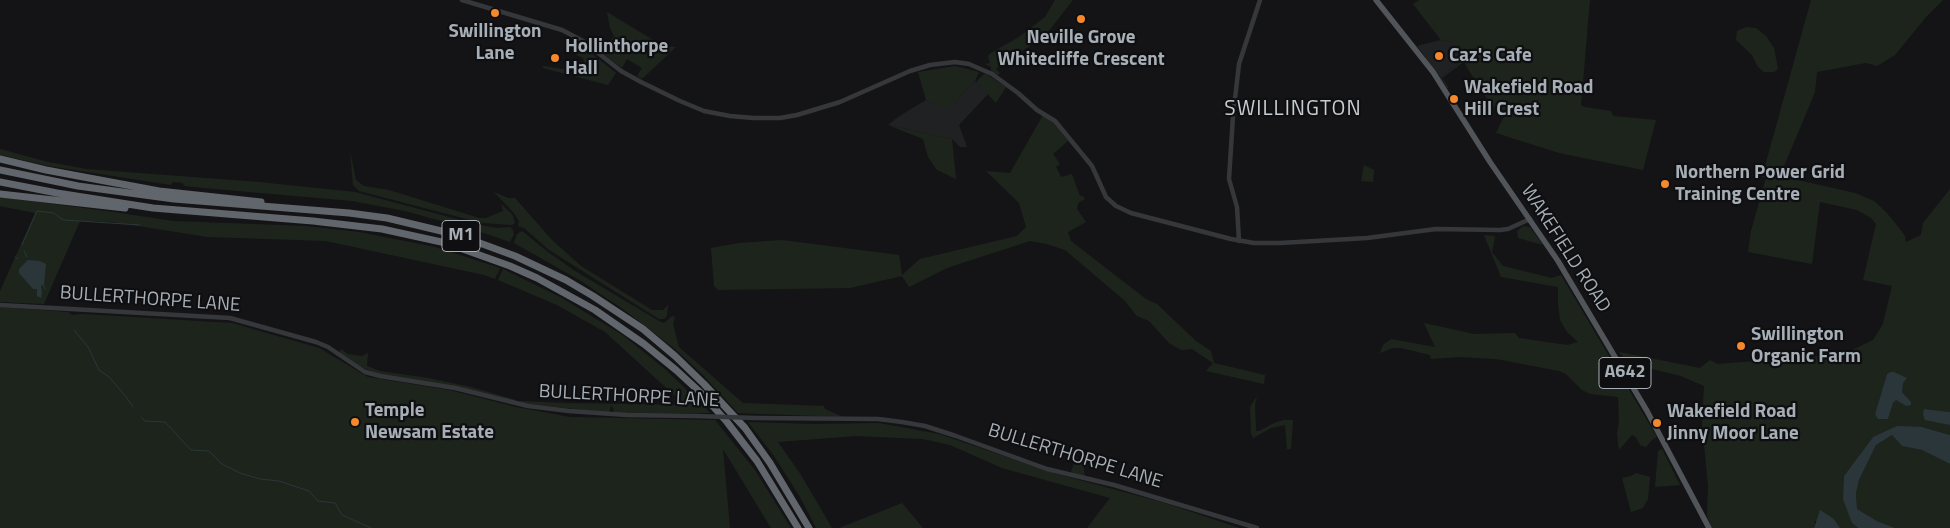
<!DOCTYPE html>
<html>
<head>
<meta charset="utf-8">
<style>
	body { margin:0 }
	canvas { display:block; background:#141416 }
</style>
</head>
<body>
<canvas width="1950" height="528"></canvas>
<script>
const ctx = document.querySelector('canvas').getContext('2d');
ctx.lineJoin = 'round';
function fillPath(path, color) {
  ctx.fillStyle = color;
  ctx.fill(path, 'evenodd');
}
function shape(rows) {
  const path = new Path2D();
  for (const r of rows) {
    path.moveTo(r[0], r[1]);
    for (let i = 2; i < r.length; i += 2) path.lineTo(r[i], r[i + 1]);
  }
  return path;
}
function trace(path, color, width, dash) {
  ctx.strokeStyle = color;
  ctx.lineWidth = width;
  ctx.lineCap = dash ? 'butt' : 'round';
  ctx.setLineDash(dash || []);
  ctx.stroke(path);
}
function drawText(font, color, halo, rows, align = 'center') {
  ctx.font = font + ' "Titillium Web",sans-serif';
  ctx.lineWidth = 4.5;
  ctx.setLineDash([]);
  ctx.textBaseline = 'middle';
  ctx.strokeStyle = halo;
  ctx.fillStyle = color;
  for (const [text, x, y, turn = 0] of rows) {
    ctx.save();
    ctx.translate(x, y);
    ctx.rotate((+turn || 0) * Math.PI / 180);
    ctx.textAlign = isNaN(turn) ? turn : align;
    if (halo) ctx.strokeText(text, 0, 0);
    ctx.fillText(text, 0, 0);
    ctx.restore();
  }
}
fillPath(shape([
	[1441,40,1449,42,1454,40,1463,60,1440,77,1417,46],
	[975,81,988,94,959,125,967,147,960,147,952,139,888,125,898,117,926,100,940,107,951,107]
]), '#202123');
fillPath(shape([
	[1055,0,1073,0,1044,37,1006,61,996,69,1000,73,998,75,991,73,991,67,985,64,990,63,988,57,989,54,1019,37,1045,17],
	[1419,0,1590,0,1581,105,1584,107,1611,111,1613,116,1656,120,1643,170,1559,153,1496,133,1507,110,1497,110,1482,92,1464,62,1442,78,1449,88,1447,88,1440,77,1463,60,1454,41,1449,42,1441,40,1413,4],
	[1811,0,1943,0,1926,17,1895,55,1877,66,1866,63,1817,72,1815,92,1780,176,1855,193,1874,201,1886,212,1900,229,1905,236,1906,242,1921,235,1923,223,1950,189,1950,412,1924,409,1938,422,1950,425,1950,435,1922,427,1873,437,1844,476,1852,523,1858,528,1840,528,1834,519,1815,521,1814,528,1712,528,1707,516,1708,486,1702,423,1704,386,1681,376,1627,363,1619,352,1700,368,1710,360,1717,364,1844,354,1873,340,1883,324,1892,286,1863,280,1876,224,1871,218,1857,210,1820,202,1812,264,1748,252,1751,231,1766,178,1762,177],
	[1890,372,1906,378,1903,383,1902,392,1906,396,1906,406,1896,400,1893,403,1888,419,1875,414,1887,374],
	[607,12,663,46,676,47,642,79,637,76,642,68,627,59,622,68,602,53,614,36,610,28],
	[1746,27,1756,28,1766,36,1774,48,1778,69,1774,72,1764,72,1758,67,1752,55,1736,40,1737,31],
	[575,40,616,73,608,85,543,68,543,66,582,72,585,66,583,58,570,52,572,42],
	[955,66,979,72,975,81,951,107,940,107,926,100,918,72],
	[984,74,986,74,1006,87,996,103,976,82],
	[1043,115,1055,124,1068,141,1053,154,1060,164,1056,167,1061,177,1072,174,1080,196,1083,196,1085,199,1078,203,1077,209,1086,222,1068,232,1071,241,1146,299,1157,304,1196,341,1211,351,1214,363,1265,375,1264,384,1206,371,1213,363,1192,349,1181,350,1169,343,1149,321,1137,316,1124,300,1065,250,1047,244,1030,241,947,268,909,287,902,276,850,288,718,290,714,286,711,248,739,243,782,240,899,255,902,275,920,259,1017,236,1026,227,1019,203,986,171,1010,173],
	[888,125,952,139,956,179,937,170,928,157,923,139],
	[0,149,48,162,86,169,259,182,355,192,475,224,497,228,510,227,513,230,514,234,510,242,481,232,405,211,352,201,204,188,184,186,183,183,173,182,171,185,49,166,0,155],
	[350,151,356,180,364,186,389,190,479,218,486,218,503,211,501,204,512,214,515,223,512,225,482,223,359,191,353,185],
	[1364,165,1374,170,1373,182,1361,181],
	[494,192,508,198,515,198,552,240,581,266,652,310,663,310,668,305,667,316,664,319,659,319,549,250,524,228,518,226,519,221,513,212],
	[0,197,114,212,173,221,305,226,359,232,435,247,500,268,495,279,484,275,326,241,208,237,112,222,80,221,44,304,0,302,0,291,35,213,0,206],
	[1523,226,1530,227,1543,245,1518,238,1517,231],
	[522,231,548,252,575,271,659,321,664,323,672,316,675,317,673,324,679,347,743,403,824,406,825,409,843,417,738,413,703,375,675,349,623,309,581,281,514,243,517,234],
	[1484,235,1495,236,1492,252,1503,266,1552,278,1561,275,1657,437,1652,440,1646,447,1640,445,1636,437,1632,435,1619,450,1617,434,1619,422,1618,397,1590,394,1582,390,1566,374,1559,371,1496,359,1460,357,1431,359,1430,355,1401,348,1393,348,1380,353,1383,345,1391,339,1435,347,1424,323,1474,334,1515,333,1519,338,1567,345,1578,342,1567,332,1560,320,1558,303,1558,287,1501,277],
	[503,269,562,298,624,336,666,370,696,399,695,401,700,406,703,405,710,413,614,413,613,407,611,406,609,413,521,403,519,401,565,403,685,405,605,332,557,305,498,280],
	[0,307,68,312,72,315,83,314,232,323,319,348,368,377,449,390,516,407,570,417,715,420,755,470,791,528,771,528,723,449,730,528,0,528],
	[341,349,348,354,362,356,368,353,367,366,380,371,428,378,471,387,516,400,513,402,380,375,361,367,339,353],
	[1257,396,1255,404,1256,431,1259,431,1274,423,1284,420,1293,420,1291,449,1287,449,1285,425,1271,428,1253,438,1251,433,1250,407],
	[748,422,812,424,879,423,939,434,1057,474,1165,503,1239,528,1087,528,1110,498,1002,468,950,445,923,439,856,436,778,442,801,475,832,528,816,528,800,497,774,456],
	[1892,435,1902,446,1922,450,1950,464,1950,528,1895,528,1877,521,1857,509,1856,493,1859,480,1876,445],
	[1662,449,1680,485,1655,487,1658,451],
	[1076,457,1083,464,1085,477,1071,472],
	[1636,473,1650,477,1648,499,1643,508,1631,512,1622,478,1631,476],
	[902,503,923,528,839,528,867,517]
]), '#1d241c');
fillPath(shape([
	[28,260,40,261,46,264,44,284,41,286,42,293,41,298,37,296,37,289,33,289,19,273,19,269],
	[1890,372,1894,372,1907,378,1903,383,1902,392,1911,402,1911,405,1906,406,1896,400,1893,403,1888,419,1878,419,1875,414,1887,374],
	[1924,409,1950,412,1950,425,1925,420,1923,414],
	[1897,426,1922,427,1950,435,1950,464,1922,450,1902,446,1892,435,1876,445,1859,480,1856,493,1857,509,1877,521,1895,528,1858,528,1852,523,1843,499,1844,476,1873,437],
	[1820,510,1834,519,1840,528,1814,528]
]), '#2a363a');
trace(shape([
	[22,245,37,211,54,213,60,218,64,220,140,225],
	[24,251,27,257],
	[15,257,18,259],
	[43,284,45,289],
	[74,330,88,347,99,370,109,377,127,398,133,407],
	[141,417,145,421,165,422,191,450,209,451,222,464,240,473,260,479,279,481,309,491,318,501,335,503,342,515,371,528]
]), '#2a363a', 1);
trace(shape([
	[462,0,562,30,583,41,621,71,641,82,680,101,704,111,730,116,754,118,780,118,797,115,840,102,910,71,930,65,955,62,969,64,992,74,1018,93,1037,110,1055,121,1092,166,1106,197,1116,206,1131,213,1231,239,1254,243,1280,243,1367,238,1436,229,1500,230,1508,229,1530,219],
	[1239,241,1237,207,1229,179,1233,116,1239,64,1260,0],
	[0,305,230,318,316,342,328,347,365,372,380,376,455,388,528,406,569,411,627,415,696,416],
	[755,418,878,419,902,422,925,426,956,436,1047,469,1114,485,1257,528]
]), '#35373b', 4.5);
trace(shape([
	[1376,0,1433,72,1490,162,1558,261,1647,411,1709,528]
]), '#51555a', 5.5);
trace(shape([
	[0,159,46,170,159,191,261,202],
	[0,170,78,186,174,199,349,213,387,218,458,235,515,256,566,280,593,296,643,329,675,356,704,384,745,428,770,463,809,528],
	[0,182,57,193,153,208,313,221,382,229,446,243,510,266,537,278,595,310,644,344,676,370,702,394,727,422,757,461,798,528],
	[0,194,125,208]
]), '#61666c', 7);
trace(shape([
	[696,416,755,418]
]), '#35373b', 4.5);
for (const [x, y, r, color] of [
	[495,13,5,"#f5872d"],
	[1081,19,5,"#f5872d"],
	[1439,56,5,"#f5872d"],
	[555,58,5,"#f5872d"],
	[1454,99,5,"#f5872d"],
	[1665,184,5,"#f5872d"],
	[1741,346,5,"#f5872d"],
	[355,422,5,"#f5872d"],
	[1657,423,5,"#f5872d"]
]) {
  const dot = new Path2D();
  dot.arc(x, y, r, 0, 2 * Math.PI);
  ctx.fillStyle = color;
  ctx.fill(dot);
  trace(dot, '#0f0f11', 2);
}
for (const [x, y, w] of [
	[461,236,38],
	[1625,373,52]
]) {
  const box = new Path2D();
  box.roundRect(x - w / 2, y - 15.5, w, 31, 4);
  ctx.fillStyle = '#0f0f11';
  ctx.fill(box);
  trace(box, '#a6aeb6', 1);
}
drawText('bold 18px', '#a6aeb6', null, [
	["M1",461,236],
	["A642",1625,373]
]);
drawText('bold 19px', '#a6aeb6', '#0f0f11', [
	["Swillington",495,32,"center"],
	["Lane",495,54,"center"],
	["Neville Grove",1081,38,"center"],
	["Whitecliffe Crescent",1081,60,"center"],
	["Hollinthorpe",565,47],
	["Hall",565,69],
	["Caz's Cafe",1449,56],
	["Wakefield Road",1464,88],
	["Hill Crest",1464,110],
	["Northern Power Grid",1675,173],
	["Training Centre",1675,195],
	["Swillington",1751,335],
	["Organic Farm",1751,357],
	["Temple",365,411],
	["Newsam Estate",365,433],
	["Wakefield Road",1667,412],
	["Jinny Moor Lane",1667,434]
], 'left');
drawText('19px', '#a6aeb6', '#0f0f11', [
	["WAKEFIELD ROAD",1565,249,57],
	["BULLERTHORPE LANE",150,300,4],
	["BULLERTHORPE LANE",629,397,3],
	["BULLERTHORPE LANE",1075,457,17]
]);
ctx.letterSpacing = '1px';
drawText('21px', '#c7ccd2', '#0f0f11', [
	["SWILLINGTON",1293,110]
]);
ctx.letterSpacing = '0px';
</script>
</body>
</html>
